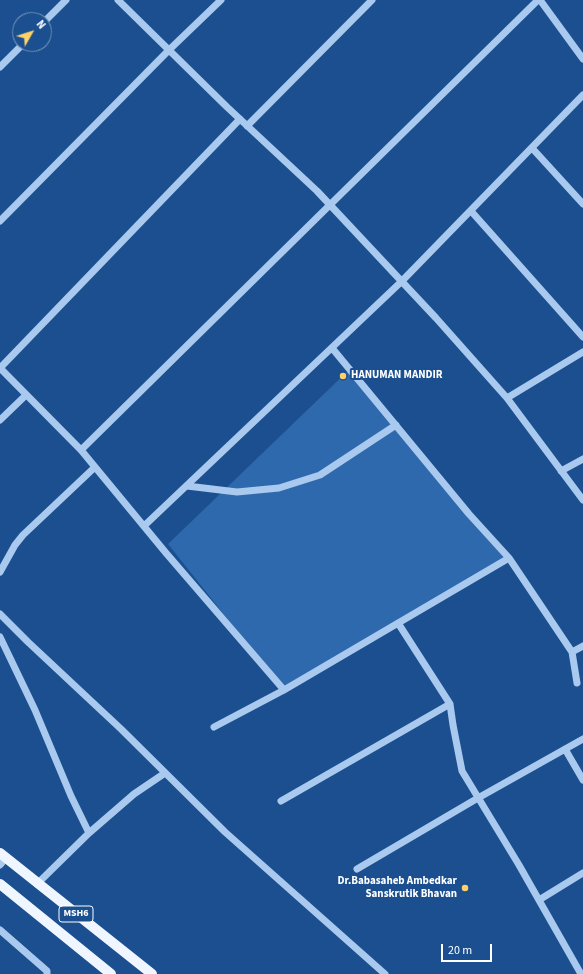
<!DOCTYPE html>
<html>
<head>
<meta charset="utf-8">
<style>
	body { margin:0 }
	#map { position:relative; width:583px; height:974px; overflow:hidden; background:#1b4f8f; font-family:"Source Sans 3",sans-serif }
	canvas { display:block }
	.north { position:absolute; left:12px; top:12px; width:40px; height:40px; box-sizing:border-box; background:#1b4f8f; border:1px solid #7695bc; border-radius:50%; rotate:51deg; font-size:11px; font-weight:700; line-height:16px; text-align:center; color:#fff }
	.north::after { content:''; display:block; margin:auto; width:14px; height:18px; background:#ffd166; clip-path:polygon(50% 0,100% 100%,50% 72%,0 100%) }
	.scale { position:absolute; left:441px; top:944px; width:51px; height:18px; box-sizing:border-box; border:2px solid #fff; border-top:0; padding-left:5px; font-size:12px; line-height:14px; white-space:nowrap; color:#fff; -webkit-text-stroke:3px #1b4f8f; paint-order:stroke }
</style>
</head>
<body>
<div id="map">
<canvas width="583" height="974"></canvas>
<div class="north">N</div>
<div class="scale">20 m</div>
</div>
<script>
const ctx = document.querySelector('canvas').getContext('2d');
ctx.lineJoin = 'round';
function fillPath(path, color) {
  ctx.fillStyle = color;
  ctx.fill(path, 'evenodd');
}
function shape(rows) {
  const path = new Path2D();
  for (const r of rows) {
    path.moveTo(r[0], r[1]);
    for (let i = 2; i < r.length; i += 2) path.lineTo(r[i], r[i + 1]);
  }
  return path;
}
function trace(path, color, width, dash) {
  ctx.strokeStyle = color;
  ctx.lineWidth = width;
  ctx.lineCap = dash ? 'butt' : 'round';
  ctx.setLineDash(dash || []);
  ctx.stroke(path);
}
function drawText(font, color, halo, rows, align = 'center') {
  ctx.font = font + ' "Source Sans 3",sans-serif';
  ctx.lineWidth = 4;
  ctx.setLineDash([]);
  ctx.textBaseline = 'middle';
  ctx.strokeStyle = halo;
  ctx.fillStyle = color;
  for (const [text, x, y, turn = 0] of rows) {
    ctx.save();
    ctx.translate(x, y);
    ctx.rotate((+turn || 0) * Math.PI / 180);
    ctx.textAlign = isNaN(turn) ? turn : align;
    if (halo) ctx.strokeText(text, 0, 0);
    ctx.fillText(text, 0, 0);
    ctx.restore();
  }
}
fillPath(shape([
	[352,367,509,558,284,690,168,544]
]), '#2e69ad');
trace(shape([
	[118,0,227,107,317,191,436,318,507,398,583,500],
	[540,0,583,59],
	[44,22,66,0],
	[0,67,23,44],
	[247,126,372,0],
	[532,148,583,204],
	[471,211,583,337],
	[0,221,169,50,221,0],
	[332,348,469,514,509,558,572,652,577,683],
	[0,368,81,450,166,553,284,690],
	[0,368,240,119],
	[507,398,583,352],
	[0,420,26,395],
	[81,450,538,0],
	[561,471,583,459],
	[187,486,237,492,279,488,320,475,396,425],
	[144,526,402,281,583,95],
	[0,572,15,545,23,535,95,467],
	[0,614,28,642,121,729,225,832,385,974],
	[398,623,450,704,453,725,462,771,519,865,581,974],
	[0,637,35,710,71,796,89,833],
	[572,652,583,646],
	[214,727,284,690,509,558],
	[565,749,583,780],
	[281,801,450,704],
	[0,865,6,858],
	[357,869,478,798,583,739],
	[37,884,89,833,134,794,165,773],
	[539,900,583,873],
	[0,930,47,971,47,974]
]), '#a9c9ee', 7);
trace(shape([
	[0,853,152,974],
	[0,884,111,974]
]), '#f0f6ff', 10);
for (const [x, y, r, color] of [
	[343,376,4,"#ffd166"],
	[465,888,4,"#ffd166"]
]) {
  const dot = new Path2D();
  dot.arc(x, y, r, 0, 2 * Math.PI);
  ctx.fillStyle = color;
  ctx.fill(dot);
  trace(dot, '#1b4f8f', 1.5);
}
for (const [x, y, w] of [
	[76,914,34]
]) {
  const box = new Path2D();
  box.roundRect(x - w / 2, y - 8, w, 16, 3);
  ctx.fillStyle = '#1b4f8f';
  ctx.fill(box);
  trace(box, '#fff', 1);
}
drawText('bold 10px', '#fff', null, [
	["MSH6",76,914]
]);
drawText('bold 11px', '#fff', '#1b4f8f', [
	["HANUMAN MANDIR",351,376],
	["Dr.Babasaheb Ambedkar",457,882,"right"],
	["Sanskrutik Bhavan",457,895,"right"]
], 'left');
</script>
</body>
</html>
